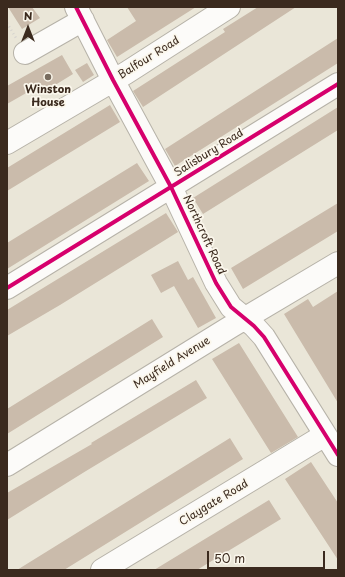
<!DOCTYPE html>
<html>
<head>
<meta charset="utf-8">
<style>
	body { margin:0 }
	#map { position:relative; width:345px; height:577px; overflow:hidden; background:#eae6d8; font-family:"Playpen Sans",sans-serif }
	canvas { display:block }
	.frame { position:absolute; inset:0; border:8px solid #3b2a1e; pointer-events:none }
	.north { position:absolute; left:8px; top:8px; width:40px; height:40px; -webkit-text-stroke:3px #fbf7ec; paint-order:stroke; rotate:0deg; font-size:11px; font-weight:700; line-height:16px; text-align:center; color:#3b2a1e }
	.north::after { content:''; display:block; margin:auto; width:14px; height:18px; background:#3b2a1e; clip-path:polygon(50% 0,100% 100%,50% 72%,0 100%) }
	.scale { position:absolute; left:207px; top:551px; width:118px; height:18px; box-sizing:border-box; border:2px solid #3b2a1e; border-top:0; padding-left:5px; font-size:12px; line-height:14px; white-space:nowrap; color:#3b2a1e; -webkit-text-stroke:3px #fbf7ec; paint-order:stroke }
</style>
</head>
<body>
<div id="map">
<canvas width="345" height="577"></canvas>
<div class="frame"></div>
<div class="north">N</div>
<div class="scale">50 m</div>
</div>
<script>
const ctx = document.querySelector('canvas').getContext('2d');
ctx.lineJoin = 'round';
function fillPath(path, color) {
  ctx.fillStyle = color;
  ctx.fill(path, 'evenodd');
}
function shape(rows) {
  const path = new Path2D();
  for (const r of rows) {
    path.moveTo(r[0], r[1]);
    for (let i = 2; i < r.length; i += 2) path.lineTo(r[i], r[i + 1]);
  }
  return path;
}
function trace(path, color, width, dash) {
  ctx.strokeStyle = color;
  ctx.lineWidth = width;
  ctx.lineCap = dash ? 'butt' : 'round';
  ctx.setLineDash(dash || []);
  ctx.stroke(path);
}
function drawText(font, color, halo, rows, align = 'center') {
  ctx.font = font + ' "Playpen Sans",sans-serif';
  ctx.lineWidth = 3.5;
  ctx.setLineDash([]);
  ctx.textBaseline = 'middle';
  ctx.strokeStyle = halo;
  ctx.fillStyle = color;
  for (const [text, x, y, turn = 0] of rows) {
    ctx.save();
    ctx.translate(x, y);
    ctx.rotate((+turn || 0) * Math.PI / 180);
    ctx.textAlign = isNaN(turn) ? turn : align;
    if (halo) ctx.strokeText(text, 0, 0);
    ctx.fillText(text, 0, 0);
    ctx.restore();
  }
}
fillPath(shape([
	[8,7,32,7,40,18,22,29],
	[127,7,196,7,117,57,107,40,136,21],
	[258,7,296,7,143,107,133,91,225,32,223,29],
	[338,38,338,63,175,166,165,149],
	[62,55,73,74,39,95,35,88,7,104,7,86],
	[87,63,94,75,83,82,75,70],
	[110,105,120,122,7,191,7,168],
	[338,107,338,130,203,214,193,198],
	[137,163,149,181,7,269,7,243],
	[338,203,338,231,243,289,231,268],
	[166,213,178,232,60,305,7,336,7,310],
	[178,261,188,280,193,277,216,318,198,328,174,286,161,293,151,275],
	[338,291,338,403,284,314,308,299,313,307],
	[152,319,163,337,7,434,7,409],
	[239,343,298,437,271,453,212,359],
	[196,380,207,398,86,471,7,520,7,493,92,444,91,443],
	[230,438,243,459,64,570,17,570],
	[311,462,338,503,338,560,285,479],
	[269,500,281,519,210,562,197,570,154,570]
]), '#cabbab');
const minor = shape([
	[76,7,113,80,171,187,216,283,231,307,254,326,264,337,338,455],
	[25,53,83,20],
	[7,143,126,73,229,7],
	[7,288,338,84],
	[7,465,232,326,338,263],
	[102,570,325,435]
]);
trace(minor, '#b6b2a8', 24);
trace(shape([
	[7,23,16,38]
]), '#d5d2cf', 2.5, [1, 3]);
trace(minor, '#fcfbf9', 22);
trace(shape([
	[76,7,113,80,171,187,216,283,231,307,254,326,264,337,338,455],
	[7,288,338,84]
]), '#d6006c', 4);
for (const [x, y, r, color] of [
	[48,77,4,"#786c5f"]
]) {
  const dot = new Path2D();
  dot.arc(x, y, r, 0, 2 * Math.PI);
  ctx.fillStyle = color;
  ctx.fill(dot);
  trace(dot, '#fbf7ec', 1.5);
}
drawText('11px', '#3b2a1e', '#fbf7ec', [
	["Balfour Road",149,58,-32],
	["Salisbury Road",209,153,-32],
	["Northcroft Road",204,235,65],
	["Mayfield Avenue",172,363,-32],
	["Claygate Road",214,503,-31]
]);
drawText('bold 11px', '#3b2a1e', '#fbf7ec', [
	["Winston",48,90],
	["House",48,103]
]);
</script>
</body>
</html>
